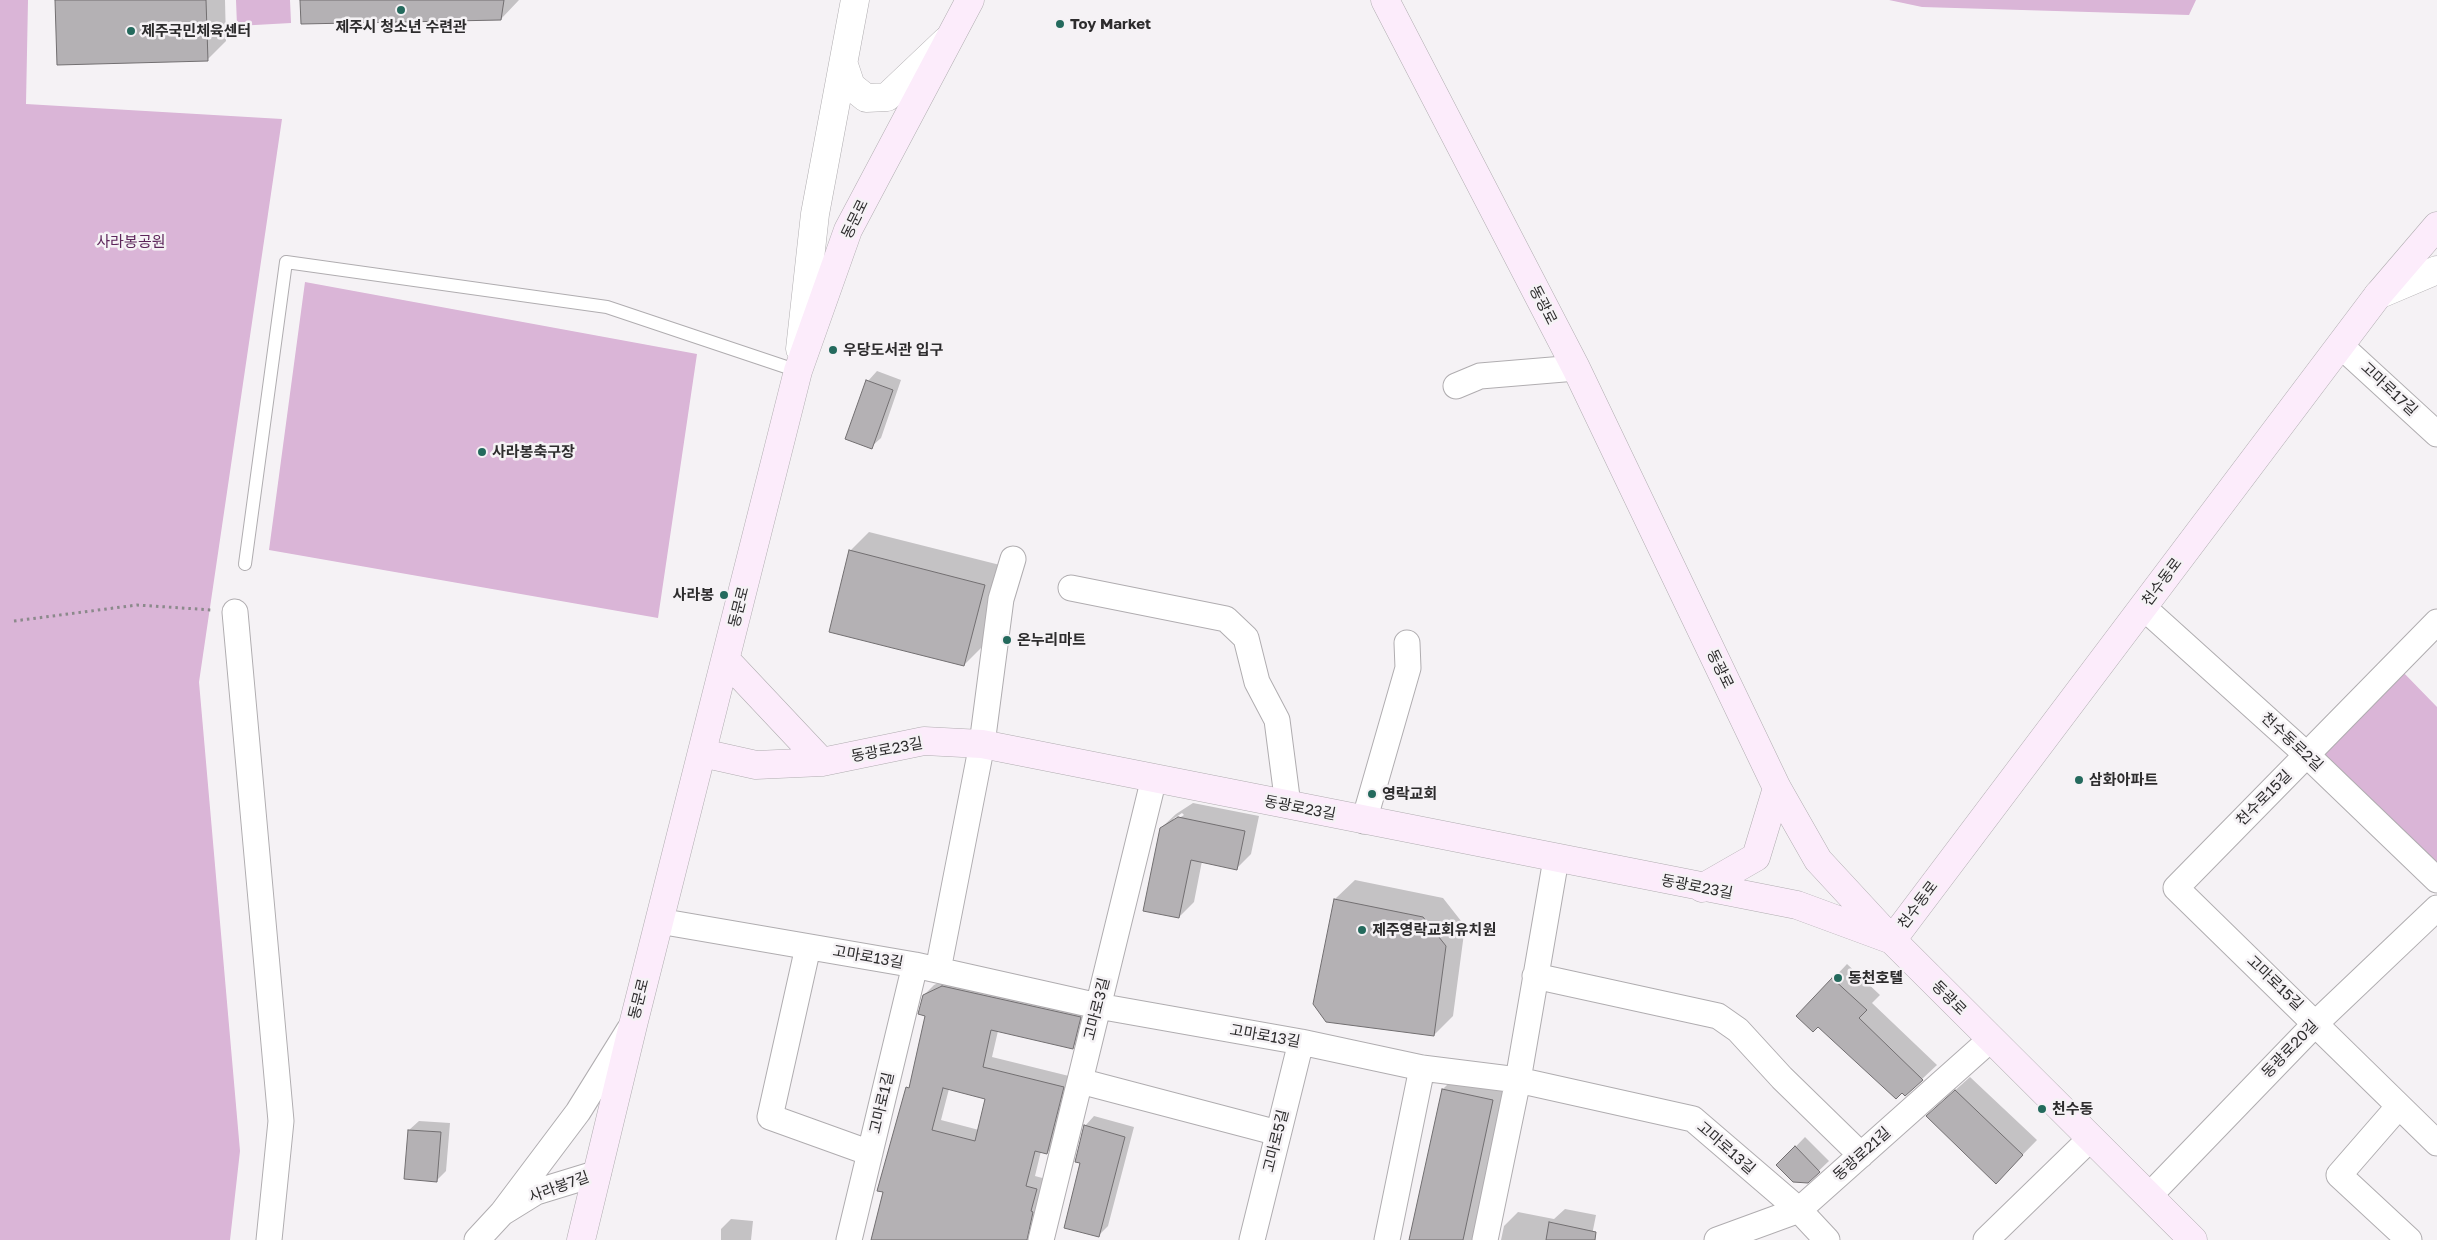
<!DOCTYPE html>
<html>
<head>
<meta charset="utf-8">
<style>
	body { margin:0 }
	canvas { display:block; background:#f5f2f5 }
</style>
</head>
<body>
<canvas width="2437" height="1240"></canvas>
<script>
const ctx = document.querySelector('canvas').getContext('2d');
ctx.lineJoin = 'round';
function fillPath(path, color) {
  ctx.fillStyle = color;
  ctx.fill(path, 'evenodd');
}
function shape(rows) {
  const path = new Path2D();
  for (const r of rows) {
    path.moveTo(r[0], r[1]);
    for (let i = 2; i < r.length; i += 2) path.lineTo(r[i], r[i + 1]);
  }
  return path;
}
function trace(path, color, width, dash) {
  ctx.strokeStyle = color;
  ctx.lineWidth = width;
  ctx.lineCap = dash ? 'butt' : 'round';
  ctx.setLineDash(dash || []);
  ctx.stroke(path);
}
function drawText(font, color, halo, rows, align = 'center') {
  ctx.font = font + ' "Golos Text","Noto Sans KR",sans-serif';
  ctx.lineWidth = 5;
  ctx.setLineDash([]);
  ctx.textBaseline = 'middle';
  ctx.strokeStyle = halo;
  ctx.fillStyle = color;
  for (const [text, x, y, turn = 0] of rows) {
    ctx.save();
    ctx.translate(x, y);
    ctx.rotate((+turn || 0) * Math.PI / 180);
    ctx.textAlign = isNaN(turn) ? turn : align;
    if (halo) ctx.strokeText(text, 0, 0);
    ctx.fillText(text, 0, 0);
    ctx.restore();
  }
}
fillPath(shape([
	[0,0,28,0,26,104,282,119,199,682,240,1151,230,1240,0,1240],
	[236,0,290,0,291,23,237,26],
	[1889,0,2196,0,2189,15,1922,7],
	[305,282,697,354,658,618,269,550],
	[2401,670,2437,707,2437,873,2315,754]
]), '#dab5d7');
fillPath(shape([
	[56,0,225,0,226,41,207,60],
	[301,0,519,0,501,19],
	[877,371,901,380,881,438,871,447,868,381],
	[869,532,1004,566,983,646,964,665,850,551],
	[1193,803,1259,816,1251,854,1237,868,1202,861,1194,902,1179,917,1161,828,1176,814],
	[1182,813,1184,815,1173,822,1173,819],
	[1355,880,1443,898,1465,926,1453,1016,1434,1035,1335,899],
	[1847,964,1880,995,1872,1003,1937,1065,1905,1095,1818,1025,1798,1016],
	[953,976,1090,1007,1083,1037,1073,1047,998,1031,992,1057,1073,1077,1057,1143,1047,1153,1041,1151,1035,1176,1046,1179,1036,1240,872,1240,927,1015,924,995,934,985],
	[949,1089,986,1098,979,1130,941,1120],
	[1462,1070,1511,1081,1477,1240,1411,1240,1443,1089],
	[1970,1077,2037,1140,1996,1182,1942,1102],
	[1094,1116,1134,1127,1108,1226,1098,1236,1082,1162,1085,1126],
	[419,1121,450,1123,446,1171,436,1181,409,1130],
	[1805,1137,1829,1161,1807,1182,1778,1165],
	[1565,1209,1596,1215,1591,1240,1501,1240,1504,1226,1518,1212,1554,1219],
	[731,1219,753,1221,751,1240,721,1240,721,1229]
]), '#0003');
const building = shape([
	[55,0,206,0,208,61,57,65,55,0],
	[300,0,504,0,501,20,301,24,300,0],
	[866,380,893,390,872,449,845,439,866,380],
	[849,550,985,585,964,666,829,632,849,550],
	[1178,817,1245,831,1237,870,1191,860,1179,918,1143,911,1160,828,1178,817],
	[1334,899,1423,917,1446,946,1434,1036,1326,1022,1313,1004,1334,899],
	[1832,978,1867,1010,1859,1018,1923,1080,1905,1096,1902,1093,1896,1099,1818,1027,1813,1032,1796,1016,1832,978],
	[942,986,1081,1017,1073,1049,991,1030,983,1067,1064,1087,1047,1154,1035,1151,1026,1186,1037,1189,1031,1211,1033,1212,1027,1240,871,1240,883,1192,877,1191,906,1087,909,1088,925,1016,918,1014,923,995,942,986],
	[943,1088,985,1099,975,1141,932,1130,943,1088],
	[1442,1089,1493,1100,1463,1240,1409,1240,1442,1089],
	[1955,1090,2023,1155,1996,1184,1926,1116,1955,1090],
	[1084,1125,1125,1137,1099,1237,1064,1228,1080,1163,1075,1162,1084,1125],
	[408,1130,441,1132,437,1182,404,1179,408,1130],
	[1795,1146,1820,1172,1808,1183,1793,1182,1776,1165,1795,1146],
	[1549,1222,1596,1232,1595,1240,1546,1240,1549,1222]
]);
fillPath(building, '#b4b1b4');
trace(building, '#726f71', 1);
const service = shape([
	[245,564,286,262,607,307,798,371]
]);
const minor = shape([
	[2340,345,2437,434],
	[1456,386,1480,376,1576,368],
	[1071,588,1226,619,1246,638,1257,682,1277,720,1288,805],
	[2143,607,2307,755,2437,880],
	[235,612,281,1121,269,1240],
	[2437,622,2176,888,2437,1143],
	[1364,821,1408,668,1407,643],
	[659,921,915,965,1098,1006,1301,1042,1422,1068,1518,1080,1693,1119,1799,1210,1827,1240],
	[808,947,770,1117,870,1153],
	[938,970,982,744,1001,599,1013,559],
	[1535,976,1718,1016,1738,1030,1782,1078,1861,1155],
	[1080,1081,1278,1133],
	[2399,1106,2339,1175,2409,1240],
	[2149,1196,2316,1023,2437,908],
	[502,1213,578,1112,629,1030],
	[477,1240,502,1213,536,1192,598,1173],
	[849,1240,915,965],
	[1041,1240,1154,778],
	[1252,1240,1301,1042],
	[1387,1240,1422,1068],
	[1485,1240,1518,1080,1556,859],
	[1717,1240,1799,1210,1991,1039],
	[1986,1240,2091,1138]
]);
const tertiary = shape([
	[844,65,851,86,866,98,887,97,946,41],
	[2378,295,2437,270],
	[800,349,815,214,855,0]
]);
const secondary = shape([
	[1385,0,1576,368,1777,788,1818,860,1892,940,2193,1240],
	[726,660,822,762],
	[702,753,756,765,822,762,924,741,982,744,1797,905,1892,940,2378,295,2437,226],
	[1702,888,1756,857,1777,788],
	[581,1240,634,1021,798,371,848,230,970,0]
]);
trace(service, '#b0adb0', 14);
trace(minor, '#b0adb0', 27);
trace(tertiary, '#b0adb0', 29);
trace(secondary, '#b0adb0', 29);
trace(shape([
	[14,621,137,605,212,610]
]), '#8b898b', 3, [2.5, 4]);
trace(service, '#fff', 12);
trace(minor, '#fff', 25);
trace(tertiary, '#fff', 28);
trace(secondary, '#fcecfb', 28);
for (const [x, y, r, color] of [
	[401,10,5,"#246a5d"],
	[1060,24,5,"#246a5d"],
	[131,31,5,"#246a5d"],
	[833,350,5,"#246a5d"],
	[482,452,5,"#246a5d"],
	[724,595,5,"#246a5d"],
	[1007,640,5,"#246a5d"],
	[2079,780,5,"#246a5d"],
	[1372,794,5,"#246a5d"],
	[1362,930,5,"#246a5d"],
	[1838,978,5,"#246a5d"],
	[2042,1109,5,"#246a5d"]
]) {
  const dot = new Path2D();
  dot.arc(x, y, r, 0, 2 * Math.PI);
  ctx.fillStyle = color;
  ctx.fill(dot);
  trace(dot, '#f5f2f5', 2);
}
drawText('bold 15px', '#2d2c2d', '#f5f2f5', [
	["Toy Market",1070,24],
	["제주시 청소년 수련관",401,27,"center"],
	["제주국민체육센터",141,31],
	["우당도서관 입구",843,350],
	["사라봉축구장",492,452],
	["사라봉",714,595,"right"],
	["온누리마트",1017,640],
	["삼화아파트",2089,780],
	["영락교회",1382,794],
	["제주영락교회유치원",1372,930],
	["동천호텔",1848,978],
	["천수동",2052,1109]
], 'left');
drawText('15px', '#2d2c2d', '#f5f2f5', [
	["동문로",855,219,-64],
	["동광로",1543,305,63],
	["고마로17길",2389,389,43],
	["천수동로",2162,582,-53],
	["동문로",739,607,-76],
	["동광로",1720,669,64],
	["천수동로2길",2292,742,43],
	["동광로23길",887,750,-11],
	["천수로15길",2264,798,-45],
	["동광로23길",1300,808,11],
	["동광로23길",1697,887,11],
	["천수동로",1918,905,-53],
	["고마로13길",868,957,10],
	["고마로15길",2275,983,44],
	["동광로",1949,998,45],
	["동문로",639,999,-76],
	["고마로3길",1097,1009,-76],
	["고마로13길",1265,1036,10],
	["동광로20길",2290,1049,-46],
	["고마로1길",882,1103,-77],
	["고마로5길",1276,1141,-76],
	["고마로13길",1726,1148,41],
	["동광로21길",1862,1154,-42],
	["사라봉7길",559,1187,-20]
]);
drawText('15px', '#5c255a', '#f5f2f5', [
	["사라봉공원",131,242]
]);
</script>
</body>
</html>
